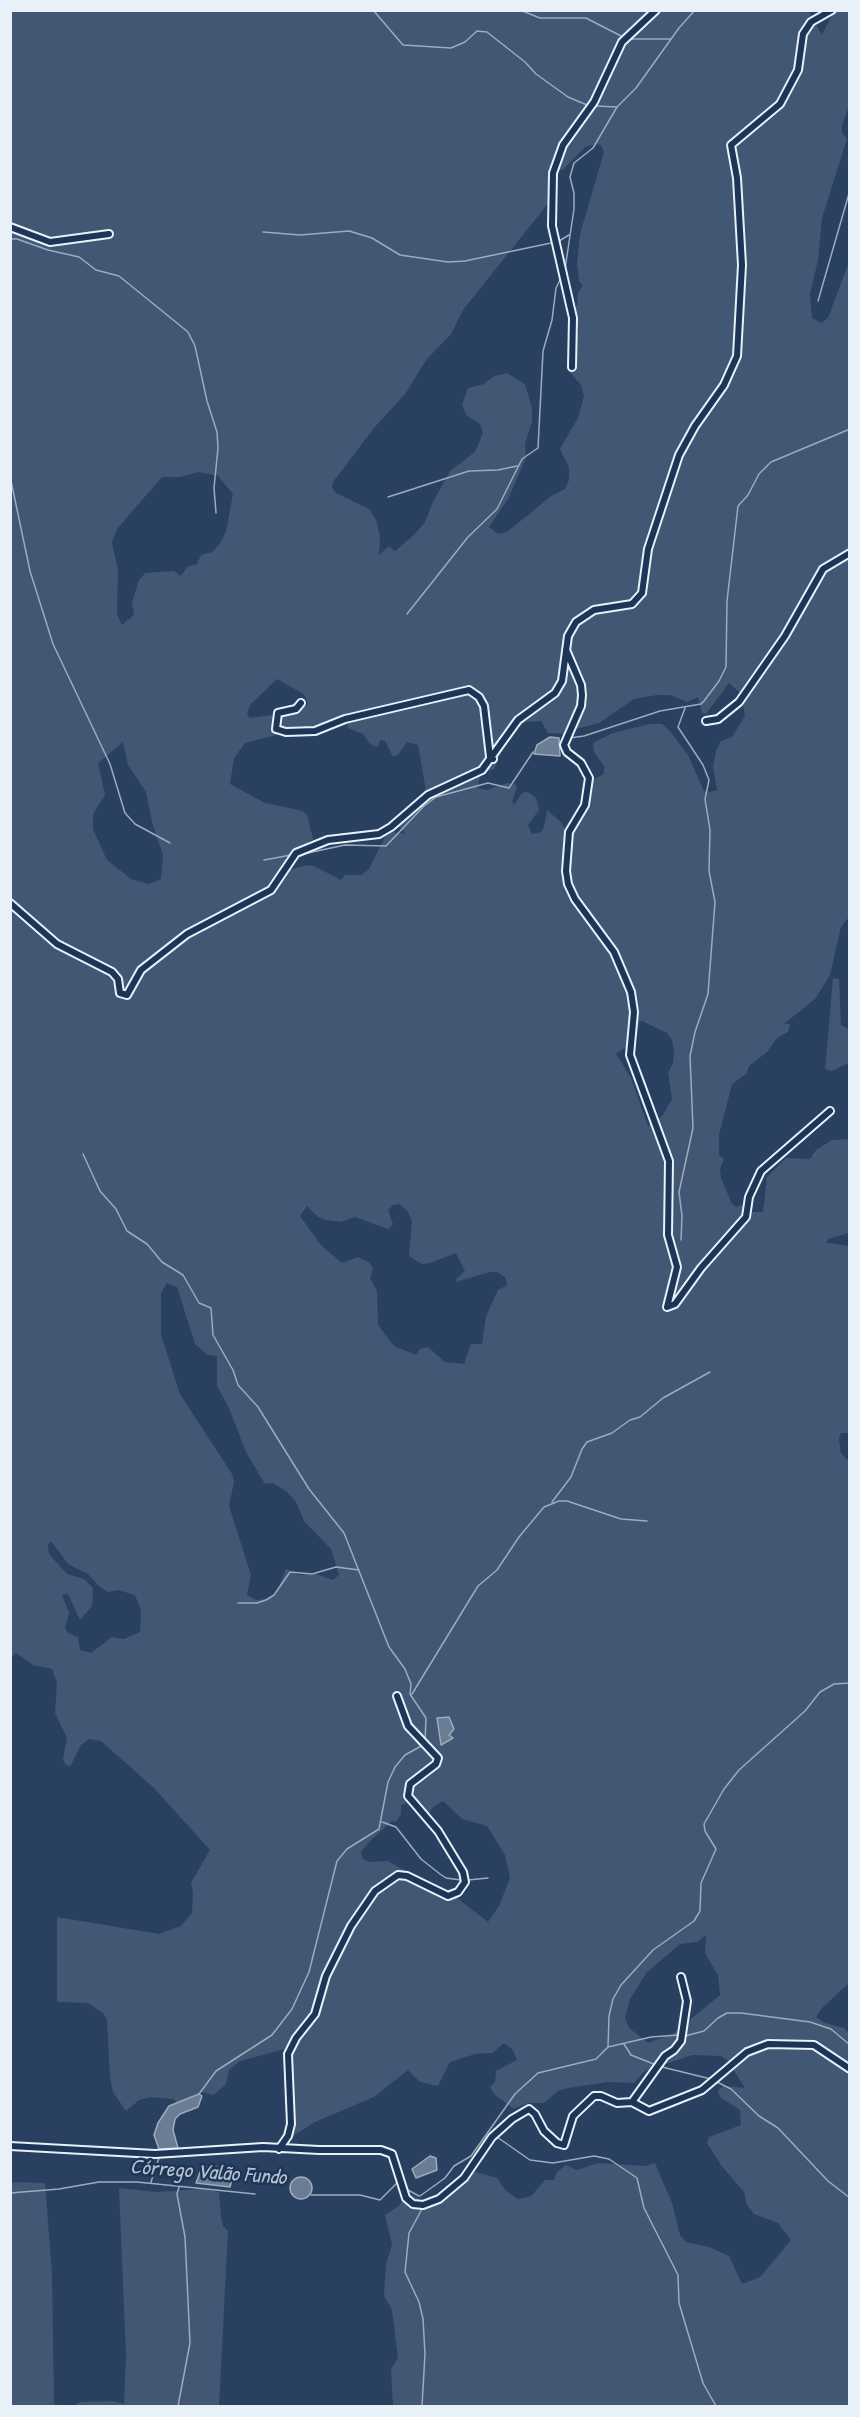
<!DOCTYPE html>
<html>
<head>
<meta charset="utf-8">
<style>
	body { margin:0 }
	#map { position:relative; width:860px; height:2417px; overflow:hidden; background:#294061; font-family:"Patrick Hand",sans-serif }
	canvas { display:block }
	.frame { position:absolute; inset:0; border:12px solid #e8f1f8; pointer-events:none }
</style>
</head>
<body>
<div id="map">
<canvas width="860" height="2417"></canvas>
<div class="frame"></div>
</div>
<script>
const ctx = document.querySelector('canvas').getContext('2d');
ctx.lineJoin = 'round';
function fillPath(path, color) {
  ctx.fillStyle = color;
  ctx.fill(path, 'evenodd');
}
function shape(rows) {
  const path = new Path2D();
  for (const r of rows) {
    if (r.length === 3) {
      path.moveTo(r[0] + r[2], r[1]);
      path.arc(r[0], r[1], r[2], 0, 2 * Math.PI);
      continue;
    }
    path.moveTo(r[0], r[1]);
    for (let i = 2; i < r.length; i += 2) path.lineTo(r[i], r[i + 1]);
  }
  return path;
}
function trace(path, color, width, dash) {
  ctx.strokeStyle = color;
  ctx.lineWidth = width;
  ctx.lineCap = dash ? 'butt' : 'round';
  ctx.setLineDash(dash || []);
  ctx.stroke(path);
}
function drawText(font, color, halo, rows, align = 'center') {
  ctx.font = font + ' "Patrick Hand",sans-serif';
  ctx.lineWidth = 5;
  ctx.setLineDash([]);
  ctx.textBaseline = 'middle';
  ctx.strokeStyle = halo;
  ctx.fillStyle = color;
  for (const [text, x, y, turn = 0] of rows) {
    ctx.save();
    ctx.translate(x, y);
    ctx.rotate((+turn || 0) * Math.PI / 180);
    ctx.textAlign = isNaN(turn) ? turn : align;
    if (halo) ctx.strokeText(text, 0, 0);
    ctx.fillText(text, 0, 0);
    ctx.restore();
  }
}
fillPath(shape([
	[808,10,822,35,834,11,849,11,849,106,842,125,842,133,847,139,822,218,818,260,810,294,812,318,821,323,828,318,849,262,849,917,841,927,830,975,816,998,784,1024,790,1024,788,1032,777,1038,767,1052,749,1066,746,1074,732,1084,719,1135,719,1155,724,1159,720,1169,721,1178,732,1204,736,1207,742,1205,750,1212,763,1212,767,1177,786,1158,810,1159,816,1150,832,1140,849,1139,849,1233,828,1239,827,1243,850,1246,849,1433,841,1433,839,1439,841,1453,850,1463,850,1982,822,2008,816,2017,825,2023,844,2028,849,2033,849,2406,393,2406,391,2369,398,2358,392,2310,384,2296,386,2264,392,2245,385,2215,400,2205,405,2192,422,2200,429,2200,442,2194,472,2171,497,2178,506,2191,518,2199,531,2196,545,2180,554,2180,557,2172,566,2165,577,2170,598,2163,645,2166,655,2163,672,2203,680,2235,686,2242,709,2247,729,2256,742,2284,760,2277,791,2240,778,2223,754,2214,747,2205,744,2192,721,2165,707,2143,709,2137,741,2125,740,2110,720,2097,718,2090,724,2086,745,2088,727,2060,721,2056,692,2055,645,2071,634,2083,608,2082,568,2088,558,2091,544,2103,528,2103,514,2109,495,2095,490,2087,495,2082,496,2071,517,2060,513,2050,504,2043,492,2053,475,2054,450,2062,438,2086,420,2082,408,2070,374,2097,315,2122,293,2136,289,2130,285,2057,289,2048,240,2061,229,2070,226,2084,214,2095,201,2092,177,2103,173,2099,151,2097,139,2100,126,2111,113,2092,110,2078,107,2020,103,2013,88,2003,57,2002,57,1917,159,1934,181,1926,192,1913,193,1892,191,1883,210,1850,154,1788,101,1741,89,1739,81,1745,70,1767,65,1764,63,1758,67,1738,55,1713,57,1683,52,1669,33,1665,16,1653,11,1658,11,11],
	[595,144,601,145,604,152,580,234,577,264,579,281,583,285,578,293,577,306,572,313,573,322,579,330,570,365,569,371,581,385,584,396,578,418,560,449,569,467,569,480,565,489,551,496,507,532,498,534,489,527,508,499,526,458,525,444,532,422,532,408,525,384,507,373,494,376,484,384,468,388,462,405,467,416,480,424,483,433,475,452,450,471,432,504,425,522,415,534,395,551,389,546,379,555,380,536,376,520,369,509,336,493,332,488,333,482,374,428,405,394,427,359,451,334,463,310,550,201,550,181,547,174,552,169,563,170,585,147],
	[199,472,218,476,233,494,226,532,219,545,212,552,201,555,197,564,187,567,181,576,174,571,145,573,139,580,132,602,134,615,122,625,117,614,118,570,112,542,117,529,162,477,180,477],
	[277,679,304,694,308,704,298,712,249,718,247,712,251,704],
	[729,683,741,694,745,716,732,737,721,741,716,751,713,767,717,790,710,792,704,791,688,755,670,731,662,724,650,724,613,733,593,743,594,752,604,766,604,774,590,781,589,807,568,836,562,823,547,810,544,827,541,832,532,834,528,825,539,810,536,798,528,792,522,793,514,805,512,801,517,787,515,784,507,783,487,790,478,788,479,779,483,773,494,769,502,749,514,730,526,722,541,721,548,733,564,734,568,731,599,723,634,699,657,695,670,695,687,702,698,697,702,713,706,714],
	[346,718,348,728,363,734,370,744,377,747,381,740,385,741,393,757,398,755,407,742,418,745,426,791,394,822,406,834,392,832,385,837,369,869,361,875,345,875,341,880,314,866,307,865,289,870,285,858,313,839,307,815,303,811,265,803,230,784,234,758,245,743,276,735,317,730],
	[123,742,128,765,146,792,153,826,163,855,161,879,149,884,131,879,107,860,93,829,93,814,105,795,98,763],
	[642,1021,667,1033,672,1040,674,1052,673,1063,668,1073,672,1099,663,1115,648,1126,631,1078,616,1054,636,1040,639,1022],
	[400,1204,408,1212,412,1221,409,1256,422,1264,430,1263,456,1253,465,1271,457,1278,456,1282,490,1272,497,1272,505,1277,507,1285,498,1290,486,1316,482,1344,471,1344,464,1364,445,1362,428,1347,420,1349,416,1355,394,1346,378,1325,377,1291,370,1278,373,1269,370,1263,358,1257,342,1263,320,1244,300,1216,307,1206,318,1217,326,1220,341,1222,355,1217,388,1229,393,1224,388,1210,393,1205],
	[167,1283,177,1287,195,1344,208,1355,217,1356,217,1386,229,1408,246,1452,265,1484,273,1483,287,1492,296,1502,304,1521,331,1549,339,1575,333,1580,316,1574,298,1575,286,1569,276,1594,267,1599,256,1600,247,1595,251,1575,229,1506,234,1482,232,1474,180,1394,161,1335,161,1293],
	[51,1541,68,1564,88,1574,99,1586,108,1592,118,1590,135,1595,141,1610,140,1632,124,1639,112,1637,91,1653,80,1650,78,1637,68,1633,65,1628,69,1613,62,1595,68,1594,80,1620,92,1606,93,1588,84,1579,67,1574,49,1554,48,1544],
	[443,1801,462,1819,487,1826,505,1855,510,1878,499,1906,488,1922,456,1897,454,1888,440,1891,388,1861,369,1862,362,1858,361,1852,371,1840,392,1821,396,1822,401,1814,401,1805,407,1803,411,1805,418,1815,426,1818,434,1806],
	[706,1935,705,1953,718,1975,720,1995,674,2033,648,2043,629,2028,625,2017,630,1999,647,1972,680,1944,697,1942],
	[833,978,839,979,841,1025,849,1029,850,1062,832,1071,825,1069],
	[11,2182,45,2183,52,2274,54,2404,65,2406,11,2406],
	[119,2188,157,2192,202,2189,219,2192,221,2217,223,2226,228,2231,219,2406,73,2406,80,2402,112,2401,124,2404,126,2354]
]), '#415774');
const water = shape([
	[550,737,559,738,560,756,534,754,537,745,550,737],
	[449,1717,454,1729,449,1735,453,1738,441,1745,437,1718,449,1717],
	[199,2094,202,2096,198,2107,180,2114,175,2119,173,2130,178,2148,159,2149,154,2135,158,2123,169,2106,199,2094],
	[430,2156,436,2158,437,2170,416,2178,412,2169,430,2156],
	[202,2167,231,2168,234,2172,230,2187,196,2183,202,2167],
	[301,2188,11]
]);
fillPath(water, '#6b7c95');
trace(water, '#9dabbd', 1.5);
trace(shape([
	[373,10,403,45,451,48,465,42,477,31,487,32,525,62,536,74,568,97,587,105],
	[520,10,540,18,586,18,623,37],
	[631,39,671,39],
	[596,106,617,107],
	[263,232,300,235,349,231,372,238,400,255,448,262,465,261,551,243],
	[10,239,17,239,48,250,79,257,96,270,119,276,188,332,195,346,207,401,217,432,218,448,214,488,216,513],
	[559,241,569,235],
	[565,269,574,209,574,193,570,177,574,163,593,148,617,107,636,88,679,28,695,10],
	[818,301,850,190],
	[10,476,30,571,53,644,110,764,125,813,135,824,170,843],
	[388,497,469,471,498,470,517,466],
	[407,614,468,537,497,509,522,459,538,448,543,351,552,320,556,288,560,280],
	[569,738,584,736,660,711,701,704,704,701,719,681,726,667,727,601,738,506,748,495,759,474,771,462,850,429],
	[303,854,345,845,386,846,424,806,436,797,488,783,509,788,533,752],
	[264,860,291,855],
	[83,1154,100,1191,116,1209,127,1231,147,1244,162,1262,183,1275,199,1303,211,1308,213,1335,233,1370,238,1385,258,1407,309,1489,344,1533,389,1647,405,1669,411,1684,410,1694,426,1718,425,1742],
	[681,1240,682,1216,679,1192,693,1128,690,1056,695,1032,708,994,715,902,709,871,710,830,705,799,709,780,703,765,678,727,685,708],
	[552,1502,571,1477,582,1449,587,1442,612,1433,630,1420,640,1417,663,1398,710,1372],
	[238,1603,257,1603,266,1600,274,1595,290,1572,312,1574,336,1567,359,1570],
	[412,1694,478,1586,497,1570,519,1537,544,1507,559,1501,567,1501,621,1519,647,1521],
	[382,1822,396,1827,421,1859,440,1874,446,1878,461,1880],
	[468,1880,488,1878],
	[685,2036,704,2031,718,2018,727,2013,741,2013,810,2022,831,2029,850,2045],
	[624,2044,631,2055,656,2065],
	[608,2047,609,2016,613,1999,621,1985,653,1950,694,1921,700,1911,701,1883,716,1849,705,1831,704,1824,724,1789,739,1770,805,1711,820,1692,834,1684,850,1683],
	[662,2067,711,2079],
	[717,2082,731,2089,759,2116,778,2128,828,2181,850,2198],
	[199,2094,216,2071,272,2035,292,2009,309,1972,337,1861,347,1849,379,1829,388,1782,395,1767,405,1755,423,1745],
	[497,2137,530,2160,553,2163,594,2156,609,2159,637,2178,644,2208,678,2275,679,2303,703,2383,716,2406],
	[10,2143,11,2143],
	[151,2182,159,2158],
	[405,2184,408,2190,419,2196],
	[10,2193,59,2189,99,2182,137,2182,255,2194],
	[311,2195,360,2195,380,2200,397,2183],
	[420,2196,445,2178,454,2166,471,2156,515,2094,538,2073,596,2059,608,2047,651,2037,679,2035],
	[422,2209,409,2233,405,2272,419,2302,423,2319,425,2354,422,2406],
	[178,2406,190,2343,185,2237,177,2194,179,2187]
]), '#9dabbd', 1.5);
const street = shape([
	[10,227,50,242,109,234],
	[572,367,573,318,552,226,553,173,563,145,594,102,622,42,656,10],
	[566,650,581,685,582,695,581,706,564,745,567,752,581,763,589,778,585,805,569,832,566,871,568,884,575,899,614,952,631,992,634,1012,630,1055,669,1161,668,1235,677,1267,667,1307,675,1304,701,1268,746,1217,749,1197,761,1171,830,1111],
	[301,703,296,709,278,713,276,729,286,732,315,731,345,719,469,690,479,697,484,706,490,757,493,759],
	[706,721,718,719,739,702,785,636,823,569,850,553],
	[10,903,57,944,112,972,118,979,120,993,127,995,141,970,187,934,271,890,296,853,328,840,379,834,391,827,428,795,482,770,518,720,555,693,562,681,568,636,576,622,594,610,632,604,642,593,648,549,679,455,695,426,724,385,737,356,742,265,737,178,731,145,780,104,798,70,803,34,811,22,832,10],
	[632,2102,665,2056,674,2050,681,2041,687,2001,681,1977],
	[10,2146,155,2154,263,2147,319,2150,381,2150,392,2154,406,2198,413,2204,423,2205,439,2199,464,2178,492,2137,512,2119,529,2109,535,2114,544,2131,557,2143,564,2145,573,2116,594,2096,601,2096,617,2103,632,2102,649,2111,702,2090,747,2052,768,2044,814,2045,850,2069],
	[279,2149,288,2136,291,2124,288,2054,296,2038,315,2014,326,1976,351,1926,375,1891,398,1875,407,1876,448,1896,458,1892,465,1882,463,1872,438,1831,408,1796,410,1784,436,1764,438,1758,408,1726,397,1696]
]);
trace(street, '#e8f1f8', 10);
trace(street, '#1d3557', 6);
drawText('italic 21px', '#b6c2d0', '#1d3557', [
	["Córrego Valão Fundo",208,2173,4]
]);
</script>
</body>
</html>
